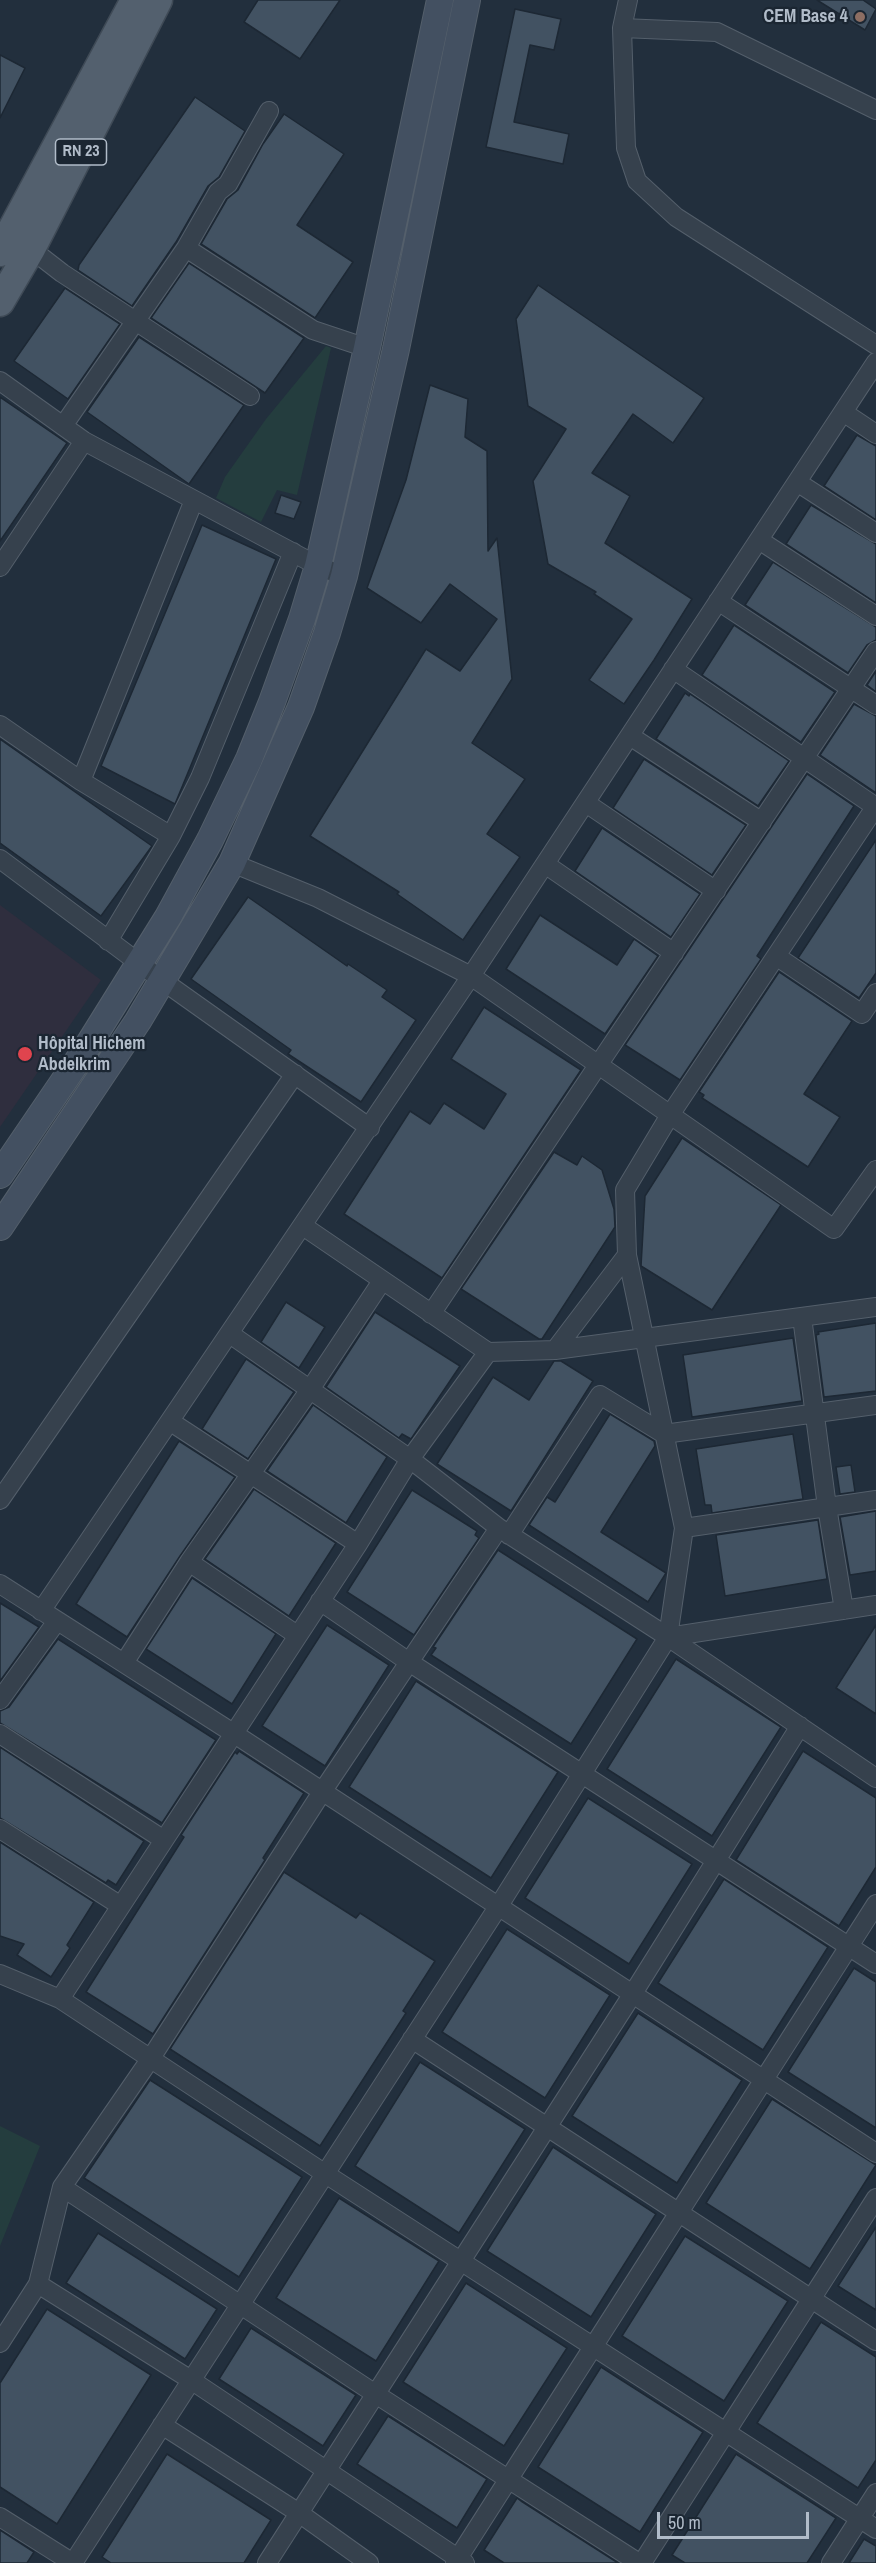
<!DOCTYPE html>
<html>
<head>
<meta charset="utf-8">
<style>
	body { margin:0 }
	#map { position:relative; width:876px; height:2563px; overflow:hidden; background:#222f3d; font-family:"Archivo Narrow",sans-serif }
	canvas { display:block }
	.scale { position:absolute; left:657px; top:2512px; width:152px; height:27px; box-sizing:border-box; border:3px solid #b1bcc9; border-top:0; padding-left:8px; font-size:18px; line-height:21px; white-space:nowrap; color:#b1bcc9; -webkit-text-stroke:4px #1b2632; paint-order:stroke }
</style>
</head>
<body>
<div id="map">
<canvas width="876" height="2563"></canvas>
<div class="scale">50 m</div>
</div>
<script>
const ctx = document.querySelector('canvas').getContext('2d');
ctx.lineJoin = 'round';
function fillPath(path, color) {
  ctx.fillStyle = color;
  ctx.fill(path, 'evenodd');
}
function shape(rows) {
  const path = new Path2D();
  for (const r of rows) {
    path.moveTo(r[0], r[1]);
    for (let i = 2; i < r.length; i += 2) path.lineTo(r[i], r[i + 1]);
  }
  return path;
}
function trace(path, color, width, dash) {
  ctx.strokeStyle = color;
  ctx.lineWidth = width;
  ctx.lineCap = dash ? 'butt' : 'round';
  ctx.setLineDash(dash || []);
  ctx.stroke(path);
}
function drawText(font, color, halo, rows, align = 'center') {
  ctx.font = font + ' "Archivo Narrow",sans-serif';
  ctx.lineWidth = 4.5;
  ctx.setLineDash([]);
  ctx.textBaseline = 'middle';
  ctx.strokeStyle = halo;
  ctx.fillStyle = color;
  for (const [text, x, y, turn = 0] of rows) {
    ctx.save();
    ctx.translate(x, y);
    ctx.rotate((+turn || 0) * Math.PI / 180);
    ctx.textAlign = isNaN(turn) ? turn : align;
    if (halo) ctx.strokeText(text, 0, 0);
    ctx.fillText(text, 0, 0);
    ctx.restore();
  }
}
fillPath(shape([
	[0,905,101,980,0,1127]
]), '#2f2e3e');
fillPath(shape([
	[326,346,331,348,297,495,277,490,261,522,216,498,225,477,266,419],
	[0,2126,40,2146,0,2246]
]), '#243d3e');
const building = shape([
	[258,0,340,0,300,59,244,22,258,0],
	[817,0,863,0,876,9,865,30,817,0],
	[515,9,561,19,554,50,530,45,514,122,569,134,563,164,486,147,515,9],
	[0,55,25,68,0,118,0,55],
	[195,97,245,131,219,177,208,186,176,242,132,306,78,270,79,265,195,97],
	[284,114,344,154,297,225,353,262,315,318,201,244,227,199,238,190,263,144,284,114],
	[189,263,304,338,265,393,151,318,189,263],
	[538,285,704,398,673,443,633,414,592,473,630,496,605,543,692,599,654,660,624,704,589,680,632,619,594,594,596,592,548,564,533,481,566,429,528,406,516,319,538,285],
	[65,288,120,324,68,399,14,361,65,288],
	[139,337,244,405,189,484,87,412,139,337],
	[430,385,468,399,465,437,487,451,488,551,497,538,512,679,472,743,525,779,487,834,520,857,463,940,397,894,399,892,310,836,426,649,460,671,497,619,450,584,421,623,367,588,406,480,430,385],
	[0,397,67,443,0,541,0,397],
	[857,435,876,446,876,520,824,486,857,435],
	[281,495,301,502,294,519,275,513,281,495],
	[811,505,876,544,876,603,786,544,811,505],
	[202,525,276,559,175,804,101,766,202,525],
	[773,562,876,627,876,640,867,645,848,673,745,605,773,562],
	[734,625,835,692,801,742,702,675,734,625],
	[876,671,876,692,867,685,876,671],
	[685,693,689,696,690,694,789,761,758,806,656,739,685,693],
	[854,704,876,716,876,793,820,755,854,704],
	[0,739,152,846,101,916,0,843,0,739],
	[644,759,746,825,712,875,613,808,644,759],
	[807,774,854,806,757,956,761,959,680,1080,625,1045,807,774],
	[602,828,700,894,671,937,575,871,602,828],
	[876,840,876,973,859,998,798,958,876,840],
	[248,897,347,966,348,964,387,990,382,997,416,1020,361,1102,288,1054,291,1050,191,979,248,897],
	[540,915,617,965,634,939,658,956,605,1034,506,969,540,915],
	[779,972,852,1021,804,1094,840,1117,808,1167,702,1098,704,1095,699,1092,779,972],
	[484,1007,581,1070,442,1278,344,1214,410,1111,430,1124,444,1103,484,1129,506,1094,451,1059,484,1007],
	[682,1138,781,1205,712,1310,641,1266,645,1196,682,1138],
	[554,1152,577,1165,582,1156,602,1170,614,1209,615,1227,542,1339,539,1339,461,1289,554,1152],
	[286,1302,325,1327,299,1368,261,1342,286,1302],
	[375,1312,460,1366,411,1439,402,1434,399,1438,326,1387,375,1312],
	[876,1323,876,1391,824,1397,816,1335,819,1334,818,1332,876,1323],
	[793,1338,802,1401,692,1417,683,1355,793,1338],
	[246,1359,294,1392,248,1459,202,1429,246,1359],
	[554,1361,561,1361,593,1381,511,1511,437,1464,493,1377,529,1400,554,1361],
	[313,1405,387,1457,346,1523,267,1471,313,1405],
	[610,1414,654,1441,655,1446,601,1532,666,1573,648,1602,529,1525,547,1497,555,1502,610,1414],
	[793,1434,803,1499,712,1513,711,1505,705,1505,696,1449,793,1434],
	[179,1441,235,1477,180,1556,127,1637,76,1604,179,1441],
	[851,1465,855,1492,840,1494,836,1467,851,1465],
	[254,1489,336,1543,289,1616,205,1559,254,1489],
	[412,1490,477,1531,475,1535,479,1538,414,1635,347,1592,412,1490],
	[876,1511,876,1571,850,1575,840,1517,876,1511],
	[818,1520,827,1579,725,1596,716,1535,818,1520],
	[498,1550,637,1639,571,1744,431,1655,436,1648,433,1647,498,1550],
	[192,1578,276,1634,232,1704,146,1649,192,1578],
	[0,1603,39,1627,0,1681,0,1603],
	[327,1625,389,1665,325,1766,262,1726,327,1625],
	[876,1625,876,1714,836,1688,876,1625],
	[58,1639,216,1740,162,1823,0,1723,0,1711,9,1707,58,1639],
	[676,1659,781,1727,712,1836,607,1769,676,1659],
	[416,1681,558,1772,491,1878,349,1787,416,1681],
	[0,1747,144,1841,116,1885,108,1880,106,1883,0,1818,0,1747],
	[239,1751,304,1793,263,1858,265,1860,153,2034,86,1992,184,1837,181,1835,235,1752,237,1754,239,1751],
	[803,1751,876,1798,876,1867,839,1926,736,1860,803,1751],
	[588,1798,692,1864,629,1964,525,1898,588,1798],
	[0,1842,94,1902,67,1945,70,1948,51,1977,17,1955,24,1944,0,1936,0,1842],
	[284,1872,356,1918,360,1913,435,1961,403,2011,406,2013,320,2146,170,2049,284,1872],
	[724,1879,828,1947,763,2050,658,1983,724,1879],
	[507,1929,610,1995,545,2098,442,2032,507,1929],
	[854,1968,876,1982,876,2128,788,2072,854,1968],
	[638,2013,742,2080,677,2183,572,2116,638,2013],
	[420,2062,525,2129,459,2233,355,2166,420,2062],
	[150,2080,302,2177,239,2277,84,2178,150,2080],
	[772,2099,876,2165,810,2269,706,2203,772,2099],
	[553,2147,656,2214,591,2317,487,2251,553,2147],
	[339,2198,439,2261,376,2361,276,2298,339,2198],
	[876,2227,876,2310,838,2286,876,2227],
	[98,2233,217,2309,185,2359,66,2283,98,2233],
	[685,2236,788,2301,724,2401,622,2336,685,2236],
	[466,2283,567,2348,504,2446,403,2382,466,2283],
	[47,2309,151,2375,57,2524,0,2487,0,2383,47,2309],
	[821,2322,876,2357,876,2460,858,2488,757,2423,821,2322],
	[251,2328,356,2395,323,2446,219,2379,251,2328],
	[601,2367,703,2432,640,2532,538,2467,601,2367],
	[388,2416,487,2479,457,2528,357,2464,388,2416],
	[167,2454,271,2520,244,2563,111,2563,102,2557,167,2454],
	[736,2454,836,2518,807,2563,685,2563,672,2555,736,2454],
	[517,2498,521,2501,618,2563,504,2563,484,2550,517,2498],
	[0,2530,34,2552,27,2563,0,2563,0,2530],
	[864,2539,876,2546,876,2563,849,2563,864,2539]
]);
fillPath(building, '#425262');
trace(building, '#1d2834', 1.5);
const minor = shape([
	[628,0,622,28,626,148,637,181,676,217,876,345],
	[622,28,717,32,876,110],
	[186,248,313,330,367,348],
	[31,249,62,273,250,396],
	[0,381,84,441,318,566,344,576],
	[843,412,876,434],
	[63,426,186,248,218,192,228,184,269,111],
	[797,482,876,533],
	[759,540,876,616],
	[0,567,84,441],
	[718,601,876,705],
	[673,669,876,807],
	[0,725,81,781,171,836],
	[630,736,762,822],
	[81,781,194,500],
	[586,803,716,891],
	[0,859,163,981,370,1128],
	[232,863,318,898,471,976,834,1229,876,1170],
	[545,864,674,953],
	[108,941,171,836,200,778,293,552],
	[776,956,862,1014,876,993],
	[303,1226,488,1352,555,1350,876,1307],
	[431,1314,876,651],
	[802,1317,827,1507,844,1610],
	[230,1334,410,1459,499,1528,668,1637,876,1778],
	[555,1350,627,1255],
	[171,1422,358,1544],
	[0,1500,295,1074],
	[684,1528,876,1500],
	[509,1535,600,1395,664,1434,876,1405],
	[189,1562,297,1635],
	[0,1584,233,1733,876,2153],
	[320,1601,409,1662,876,1964],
	[41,1611,471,976,876,362],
	[668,1637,876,1605],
	[124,1663,189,1562,311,1388,382,1281],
	[0,1700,57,1621],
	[0,1734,164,1840],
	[0,1829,121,1906],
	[0,1974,60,1999,324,2173,876,2529],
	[60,1999,358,1544,410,1459,488,1352],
	[412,2039,876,2341],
	[62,2187,377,2395,639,2563],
	[38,2284,191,2380,465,2563],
	[0,2343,38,2284,62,2187,151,2058,322,1792,499,1528],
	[162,2425,299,2513,369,2563],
	[0,2517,73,2563],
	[73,2563,498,1907,668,1637,684,1528,627,1255,625,1190,670,1115,876,806],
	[267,2563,632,1995,800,1726],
	[455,2563,876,1904],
	[642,2563,876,2198],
	[831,2563,876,2493]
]);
const secondary = shape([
	[0,1175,87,1047,168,917,210,840,249,759,272,702,302,619,318,566,367,348,440,0],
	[0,1227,138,1021,232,863,301,707,327,633,344,576,396,349,467,0]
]);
const primary = shape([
	[0,252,135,0],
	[0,302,31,249,158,0]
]);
trace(minor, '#545f6b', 20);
trace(secondary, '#545f6b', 28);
trace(primary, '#3f4a56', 31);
trace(minor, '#36414d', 18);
trace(secondary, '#435061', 26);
trace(primary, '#53606e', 28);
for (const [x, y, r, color] of [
	[860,17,6,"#8d6e63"],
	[25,1054,8,"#e0444e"]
]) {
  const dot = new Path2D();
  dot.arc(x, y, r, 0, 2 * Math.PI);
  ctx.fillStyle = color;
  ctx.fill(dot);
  trace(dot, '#1b2632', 2);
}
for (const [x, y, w] of [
	[81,152,51]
]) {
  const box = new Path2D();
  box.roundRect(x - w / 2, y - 13, w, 26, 4.5);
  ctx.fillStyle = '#1b2632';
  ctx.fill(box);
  trace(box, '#b1bcc9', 1.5);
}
drawText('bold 16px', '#b1bcc9', null, [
	["RN 23",81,152]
]);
drawText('bold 18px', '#b1bcc9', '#1b2632', [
	["CEM Base 4",848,17],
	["Hôpital Hichem",38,1044,"left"],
	["Abdelkrim",38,1065,"left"]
], 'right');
</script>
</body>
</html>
